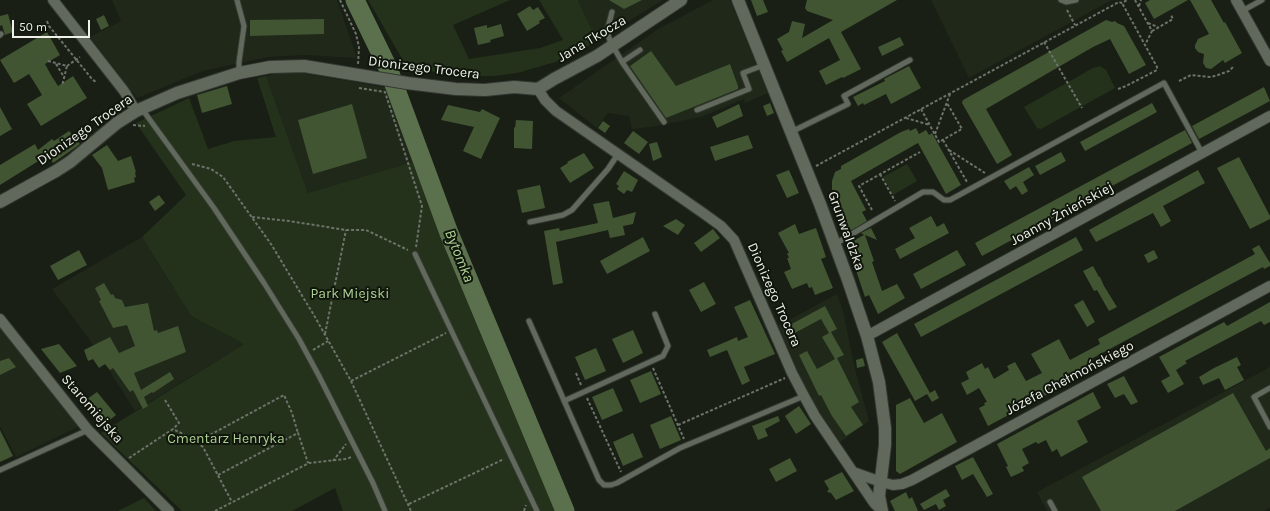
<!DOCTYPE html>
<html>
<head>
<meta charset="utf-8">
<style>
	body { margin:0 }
	#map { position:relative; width:1270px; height:511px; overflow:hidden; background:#191f15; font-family:Karla,sans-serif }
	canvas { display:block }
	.scale { position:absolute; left:12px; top:20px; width:78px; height:18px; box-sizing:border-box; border:2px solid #eef2eb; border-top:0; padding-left:5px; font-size:12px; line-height:14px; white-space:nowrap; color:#eef2eb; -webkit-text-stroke:3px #10160c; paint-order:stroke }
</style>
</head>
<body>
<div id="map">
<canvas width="1270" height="511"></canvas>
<div class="scale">50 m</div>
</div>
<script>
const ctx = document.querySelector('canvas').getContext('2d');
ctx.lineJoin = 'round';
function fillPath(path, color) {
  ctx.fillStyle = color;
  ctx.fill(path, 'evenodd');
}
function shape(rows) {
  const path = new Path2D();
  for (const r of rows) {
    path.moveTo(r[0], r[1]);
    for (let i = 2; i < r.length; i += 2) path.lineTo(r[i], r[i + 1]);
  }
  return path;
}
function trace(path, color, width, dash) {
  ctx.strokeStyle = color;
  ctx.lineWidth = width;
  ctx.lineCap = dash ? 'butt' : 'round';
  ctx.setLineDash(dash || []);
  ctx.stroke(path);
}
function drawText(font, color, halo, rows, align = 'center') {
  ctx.font = font + ' Karla,sans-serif';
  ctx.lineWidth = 4;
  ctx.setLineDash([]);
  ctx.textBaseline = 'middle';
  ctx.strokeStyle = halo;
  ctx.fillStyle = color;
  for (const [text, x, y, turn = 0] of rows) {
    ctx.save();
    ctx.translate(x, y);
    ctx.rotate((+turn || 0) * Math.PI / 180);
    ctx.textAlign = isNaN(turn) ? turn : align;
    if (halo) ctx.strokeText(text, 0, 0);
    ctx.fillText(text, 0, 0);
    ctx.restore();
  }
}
fillPath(shape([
	[112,0,337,0,357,58,306,55,268,57,203,71,137,98,90,37,121,21],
	[578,0,663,0,597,41],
	[713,0,730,0,768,93,745,103,744,99,701,117,650,127,632,129,629,116,608,113,597,128,559,98,658,29],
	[931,0,1112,0,969,78],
	[278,73,301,73,388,88,412,162,308,193,266,76],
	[142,237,191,316,244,344,135,411,89,339,52,289],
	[837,294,843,311,855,369,869,421,839,443,821,415,803,383,778,326],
	[0,324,80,426,16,457,0,426],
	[1270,367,1270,508,1264,511,1047,511,1037,492]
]), '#1f2819');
fillPath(shape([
	[368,0,510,0,453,25,469,59,540,48,563,40,539,0,578,0,597,41,566,59,517,73,494,76,469,76,408,69],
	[1100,66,1106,70,1115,88,1041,129,1037,128,1024,107,1093,68],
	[266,76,308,193,412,162,558,511,343,511,335,488,292,511,182,511,101,433,244,344,191,316,142,237,186,195,136,123,189,98,208,149,234,141,276,137,257,78],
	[907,164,917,181,893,195,883,177],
	[144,498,156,511,118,511]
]), '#24321b');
trace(shape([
	[355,0,388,68,449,233,565,511]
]), '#5b714d', 19);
fillPath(shape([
	[609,0,642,0,624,9],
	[751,0,763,0,768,12,757,16],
	[807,0,897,0,841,32,861,69,843,78,842,77,826,85,819,71,840,60,829,38,787,62,781,51,783,50,777,39,789,32,792,21,805,24,802,38,833,20,807,11,805,8],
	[1150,0,1188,0,1154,19,1145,3],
	[1190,0,1211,0,1224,23,1225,22,1242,53,1225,63,1223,60,1211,69,1206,68,1203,63,1204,54,1198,52,1195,48,1195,45,1198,39,1209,34],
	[530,6,533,10,538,7,545,18,539,21,540,23,527,31,517,14],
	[8,14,13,32,5,35,2,25,0,26,0,16],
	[104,15,109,26,101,30,96,19],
	[324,19,324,34,250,36,250,20],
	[1106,20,1112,22,1115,21,1117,23,1124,26,1146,65,1129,74,1110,39,1093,47,986,109,1012,155,997,164,962,103,963,100],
	[501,24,504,36,490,40,491,42,478,45,474,28,487,25,487,28],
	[47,32,60,55,45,64,51,75,58,86,73,76,87,98,41,126,27,104,42,95,36,85,29,74,14,83,0,60],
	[900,37,904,45,882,56,878,47],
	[651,51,676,86,730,64,738,86,738,89,666,118,630,66],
	[909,66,921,88,891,104,886,94,864,105,863,103,858,106,853,97,885,81,884,79],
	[227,86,232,104,202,113,197,95],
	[1264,87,1270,101,1199,139,1192,126],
	[770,103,774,113,767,116,763,106],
	[1152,103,1157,112,1085,151,1080,142],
	[352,104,367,158,313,174,298,120],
	[739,104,743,116,717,128,712,117],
	[448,105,480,112,482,109,500,118,481,159,463,151,474,127,441,120],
	[0,107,12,129,0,136],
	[516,120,533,121,532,149,514,148,514,127,515,128],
	[603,121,610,126,605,133,598,128],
	[916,128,919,134,926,130,929,135,932,133,961,185,946,194,918,143,851,181,866,210,862,212,867,221,852,230,847,228,840,212,842,211,837,203,839,202,832,189,832,181,835,172,841,169,841,166,901,132,909,129,910,131],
	[1185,130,1192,143,982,256,975,243],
	[69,131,80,144,76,147,53,163,48,155,0,185,0,165,35,144,38,150,52,139,54,141],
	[633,131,648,142,639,154,624,143],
	[748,135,753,148,715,161,710,147],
	[657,142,662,157,653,161,649,144],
	[107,145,118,161,131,156,136,172,135,172,136,177,134,178,135,182,108,190,102,168,92,155],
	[1061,152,1066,161,1040,175,1035,166],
	[584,153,594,168,570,183,560,168,568,163,567,162],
	[1239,157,1270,216,1270,219,1250,229,1217,168],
	[1029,167,1034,175,1023,182,1028,191,1022,195,1016,186,1010,190,1004,181],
	[789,170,799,193,787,198,776,175],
	[1198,170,1205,183,1163,206,1171,221,1161,227,1153,213,1096,242,1089,230],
	[624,171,638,180,632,192,627,190,624,194,617,189,619,186,616,184],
	[540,185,545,208,522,213,517,190],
	[159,195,165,203,155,211,149,202],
	[609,201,613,218,636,212,633,224,623,226,625,235,610,238,608,230,556,242,563,283,553,285,544,231,559,228,560,231,598,223,593,204],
	[931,216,937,227,944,223,949,233,900,259,895,249,915,238,909,228],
	[676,219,685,225,678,235,663,226],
	[795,224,799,234,816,228,826,257,821,259,833,288,815,295,812,287,809,288,807,283,792,289,784,272,791,269,787,258,789,258,787,253,789,253,778,233],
	[871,228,877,240,865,235,874,261,872,262,882,291,897,284,905,298,878,314,869,295,865,297,847,244,864,235,861,233],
	[713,229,720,238,701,252,694,243],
	[643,237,650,251,607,274,600,261],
	[1076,237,1083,250,921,337,914,324],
	[1259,245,1270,263,1270,266,1264,269,1263,267,1091,359,1096,368,988,426,979,408,985,405,984,403,987,402,979,388,967,395,961,383,969,379,966,372,982,363,985,369,988,367,994,379,1009,370,1007,366,1015,362,1026,381,1042,373,1031,354,1059,339,1070,360,1100,344,1098,339,1255,254,1252,249],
	[79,250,87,265,58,280,50,266],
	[957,250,966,265,921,289,913,274],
	[1154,250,1158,258,1148,263,1144,255],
	[1093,266,1099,277,1100,277,1104,286,1117,307,1109,311,1097,290,1094,291,1083,271],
	[704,282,716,304,701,312,689,290],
	[104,283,111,295,113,294,115,298,122,300,125,307,148,303,154,331,157,330,158,333,178,326,186,352,134,373,141,390,170,372,174,379,153,393,152,392,144,397,148,406,143,409,133,390,130,392,113,368,110,370,105,364,99,368,93,359,88,361,84,350,110,337,119,353,135,346,127,325,113,328,99,301,101,300,95,288],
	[750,300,775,354,744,367,750,381,742,385,727,350,710,357,707,350,737,337,738,341,748,337,734,307],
	[1083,300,1095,322,1087,327,1074,305],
	[1270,302,1270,322,1264,325,1261,321,1185,361,1187,363,1176,370,1184,384,1168,393,1161,381,1170,376,1159,357,1224,322,1227,326],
	[825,306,837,329,831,332,844,355,837,358,859,402,851,407,863,425,846,436,832,416,821,395,819,396,799,355,807,351,817,369,835,359,822,337,829,333,821,319,791,335,786,327],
	[633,330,643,353,623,363,612,339],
	[897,333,930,393,935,390,939,398,932,402,927,394,915,401,882,342],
	[59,344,77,366,60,373,41,349],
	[596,348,606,371,585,380,575,357],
	[1237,357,1241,365,1237,367,1244,380,1225,390,1219,378,1203,385,1199,377,1214,368],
	[9,358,16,367,0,375,0,361],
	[863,358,865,366,857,368,856,360],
	[651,371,661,394,640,403,630,380],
	[1124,376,1138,402,1131,405,1124,394,1115,398,1107,384],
	[613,388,623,411,602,420,592,397],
	[97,392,116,415,102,426,83,402],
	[1093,392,1101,408,1077,421,1088,442,1061,457,1057,449,1052,452,1046,440,1038,444,1036,442,1022,449,1029,463,1022,467,1024,471,1011,477,1006,467,1008,466,997,444],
	[1233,393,1266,451,1270,448,1270,458,1175,511,1101,511,1082,477],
	[910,398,924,423,942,413,957,442,900,474,896,471,896,405],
	[799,406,811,424,796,434,785,416],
	[671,416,681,440,660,449,650,425],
	[778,416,780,421,765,429,768,436,758,440,752,426],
	[0,430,13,456,0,462],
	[633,433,643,457,623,466,613,442],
	[973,457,993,494,987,497,973,474,962,480,955,466],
	[790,458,797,471,776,482,769,469],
	[842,472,854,491,836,500,831,493,827,492,829,489,824,481],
	[946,489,950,496,943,500,946,506,939,510,936,504,924,510,920,504],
	[906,492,909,499,912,497,918,511,895,511,890,501]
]), '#415532');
const lane = shape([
	[237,0,244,26,239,62,239,72],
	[1061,0,1066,2,1076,0],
	[1242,11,1262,0],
	[612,12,607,31,610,41,622,62,664,122],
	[0,35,1,34],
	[622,62,640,50],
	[142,109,214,208,264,283,299,339,319,376,373,483,385,511],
	[697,110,749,89,743,73,764,65],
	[791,132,848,104,844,96,910,60],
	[530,222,563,215,572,210,608,169,618,154],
	[835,244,923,192,933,192,944,200,950,200,1164,83,1202,153],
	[415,254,537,511],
	[529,321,599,480,604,485,611,485,617,483,680,448,804,396],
	[1270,388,1254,397,1270,427],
	[564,401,663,356,668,346,655,314],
	[0,470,88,430],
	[1050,502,1055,511]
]);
const street = shape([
	[53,0,124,91,136,111],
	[1236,0,1270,61],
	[538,89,545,100,556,111,703,213,721,226,734,240,792,373,804,396,815,416,874,503,882,511],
	[0,319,88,430,169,511],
	[867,336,1270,116],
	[853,472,881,482,893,485,902,484,912,480,1270,286]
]);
const secondary = shape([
	[738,0,820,204,848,280,867,336,879,382,885,428,885,445,879,496,882,511],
	[0,202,56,171,70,162,117,123,136,111,177,93,239,73,270,67,304,66,407,83,456,89,485,90,514,87,538,89,554,79,597,56,681,0]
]);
trace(lane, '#343831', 7);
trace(street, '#343831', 12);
trace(secondary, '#343831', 14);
trace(shape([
	[340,0,356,34,359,47,358,65],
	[1135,0,1152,31,1145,45],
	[1139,6,1141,0],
	[1067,10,1075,25],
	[47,21,49,26,92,79,97,83],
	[1148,23,1158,27],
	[1152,31,1173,19,1171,15],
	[1044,42,1082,108],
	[48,61,67,66,62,86],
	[56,64,64,77],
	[67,66,80,57],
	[1179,81,1191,75,1211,77,1218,75,1229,71,1234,66],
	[359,88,385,92,422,206,416,247],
	[1118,89,1126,86,1157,70,1157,67,1122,3],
	[921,109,939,142,962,129,947,103],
	[906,118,930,125],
	[133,125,145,126],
	[935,134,950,94],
	[943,140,967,182],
	[949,150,985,173],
	[192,164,211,169,223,177,271,244,315,317,351,381,411,511],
	[816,166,1119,2,1122,3,1127,0],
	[880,174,895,201],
	[872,210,859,186,920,152],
	[252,217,289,221,346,230,366,230,408,250],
	[325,334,346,230],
	[313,350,328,341],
	[653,368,684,439],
	[576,373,581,385],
	[351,381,446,333],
	[587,398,621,472],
	[165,400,179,423,173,429],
	[678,425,785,378],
	[197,442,284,395,292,413,298,433],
	[129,458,173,429,189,437,203,447,232,502],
	[333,461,346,444],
	[218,475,298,433,308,463],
	[409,504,504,459],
	[215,511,309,463,345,459,352,457],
	[524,511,526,505]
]), '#6d736a', 2, [3, 2]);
trace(lane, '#61695c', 5);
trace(street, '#61695c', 10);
trace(secondary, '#61695c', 12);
drawText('14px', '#eef2eb', '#10160c', [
	["Jana Tkocza",592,39,-31],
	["Dionizego Trocera",424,68,7],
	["Dionizego Trocera",85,130,-35],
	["Joanny Żnieńskiej",1062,214,-29],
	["Grunwaldzka",846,231,70],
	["Dionizego Trocera",774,295,66],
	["Józefa Chełmońskiego",1070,378,-28],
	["Staromiejska",92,409,49]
]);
drawText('14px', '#acd093', '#10160c', [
	["Park Miejski",350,294],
	["Cmentarz Henryka",226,439]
]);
drawText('italic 15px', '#aed295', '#10160c', [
	["Bytomka",459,256,68]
]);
</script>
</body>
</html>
